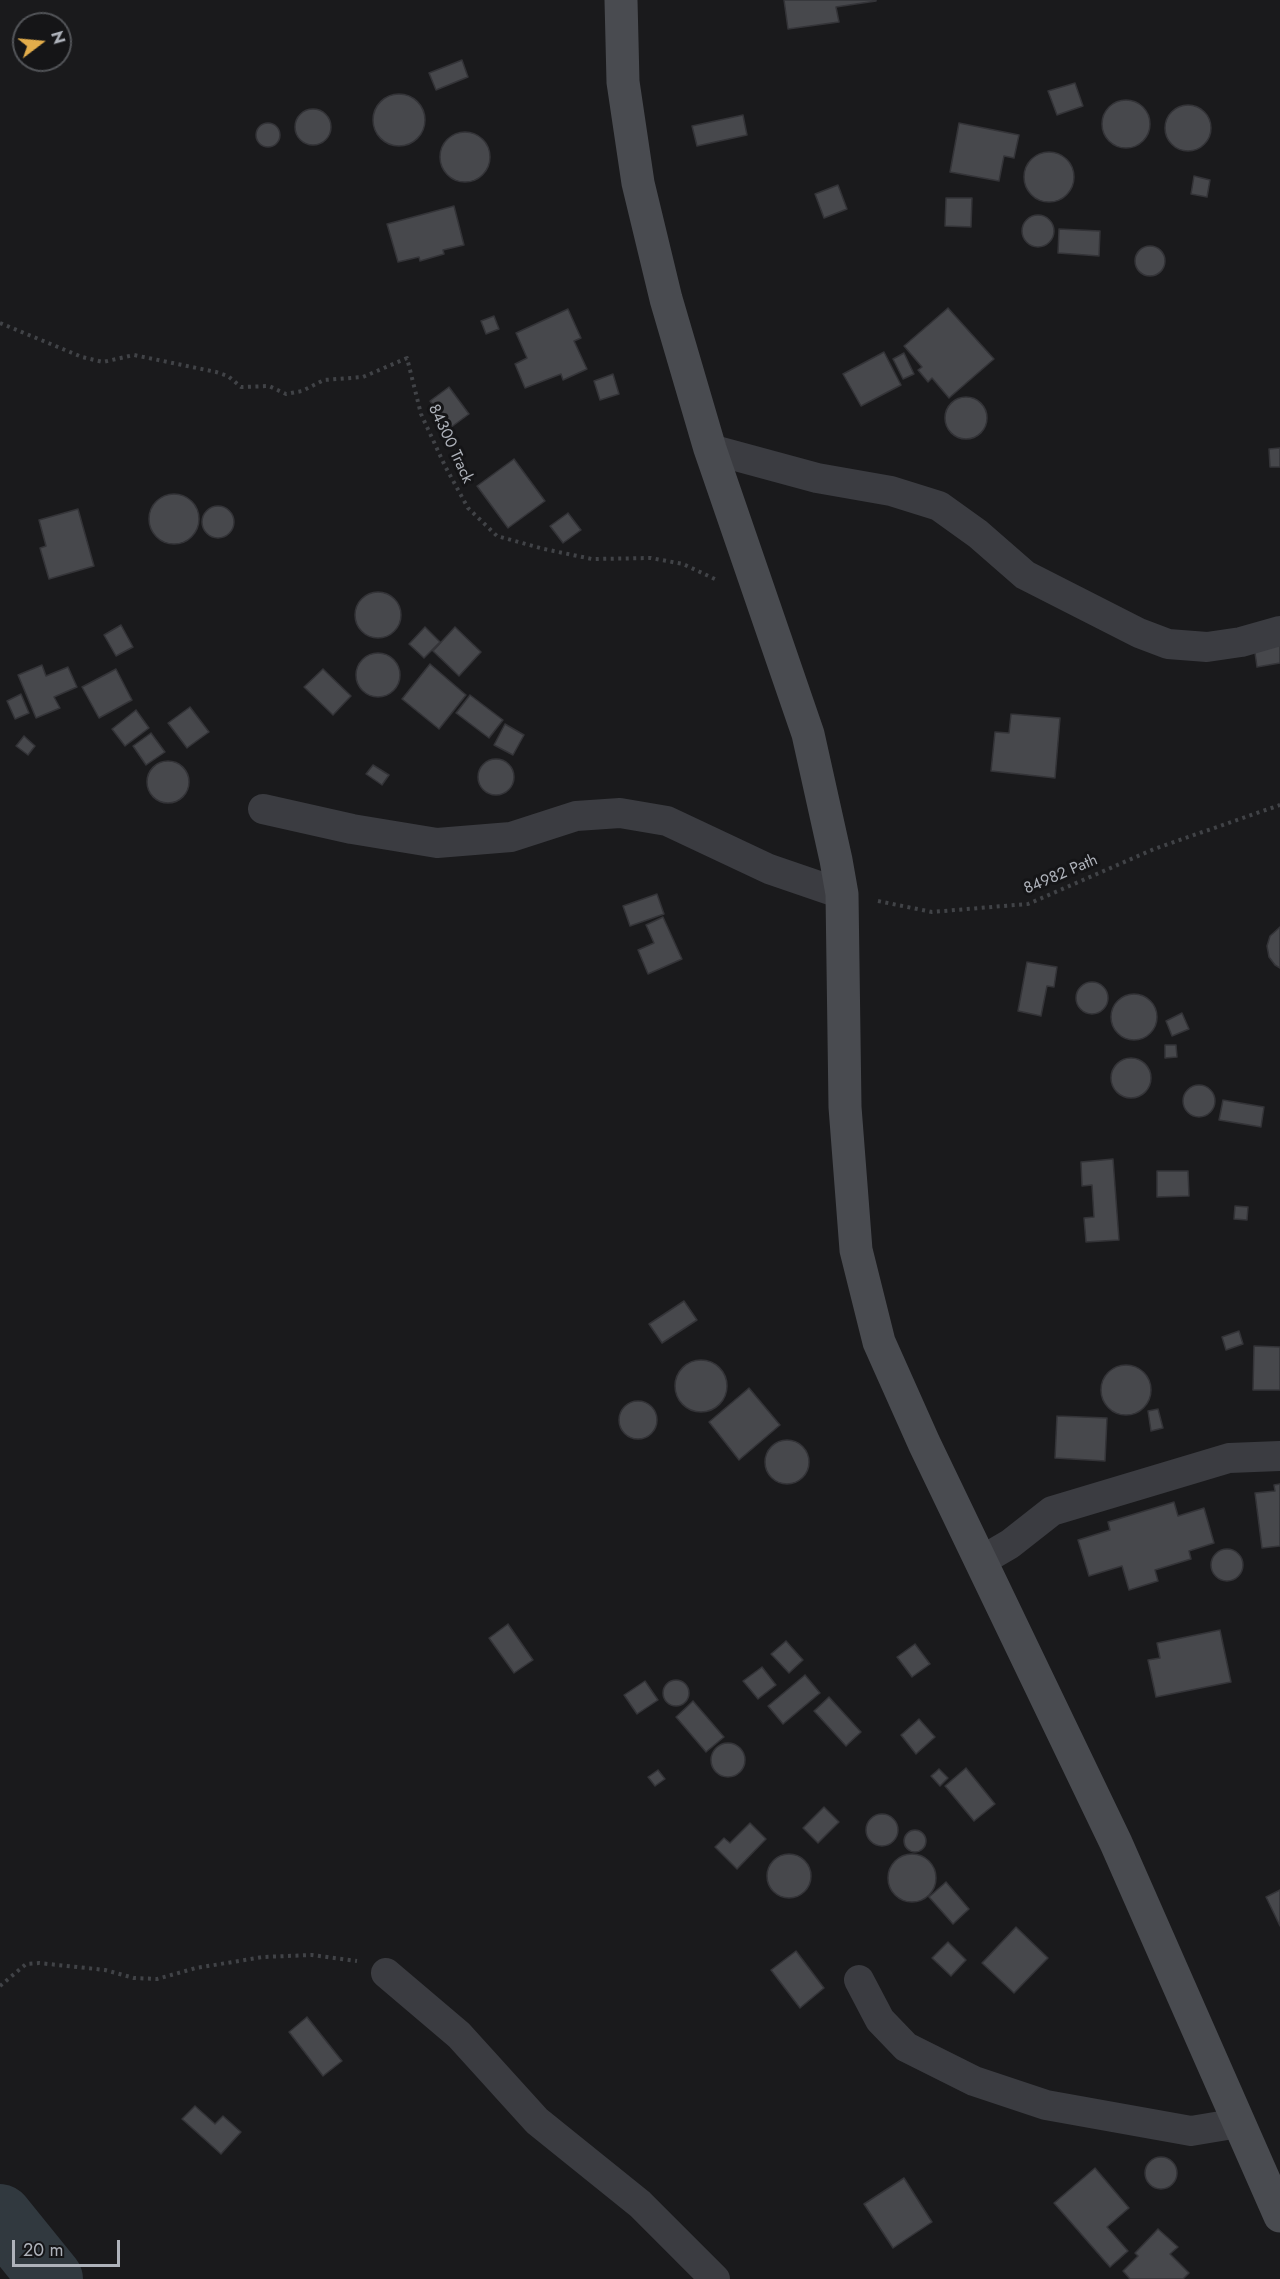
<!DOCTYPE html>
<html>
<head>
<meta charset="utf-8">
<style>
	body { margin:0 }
	#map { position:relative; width:1280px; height:2279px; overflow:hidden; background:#1a1a1c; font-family:Jost,sans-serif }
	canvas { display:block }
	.north { position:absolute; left:12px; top:12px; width:60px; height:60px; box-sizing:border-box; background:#151517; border:2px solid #525458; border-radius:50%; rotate:74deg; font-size:16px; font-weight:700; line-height:24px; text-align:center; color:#aeb2ba }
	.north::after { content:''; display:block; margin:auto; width:21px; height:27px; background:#e3ad4b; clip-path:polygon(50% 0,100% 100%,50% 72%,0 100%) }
	.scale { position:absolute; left:12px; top:2240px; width:108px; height:27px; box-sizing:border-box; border:3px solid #aeb2ba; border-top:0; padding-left:8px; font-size:18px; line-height:21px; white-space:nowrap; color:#aeb2ba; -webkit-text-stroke:4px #151517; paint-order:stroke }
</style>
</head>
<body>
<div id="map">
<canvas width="1280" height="2279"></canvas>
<div class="north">N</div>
<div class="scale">20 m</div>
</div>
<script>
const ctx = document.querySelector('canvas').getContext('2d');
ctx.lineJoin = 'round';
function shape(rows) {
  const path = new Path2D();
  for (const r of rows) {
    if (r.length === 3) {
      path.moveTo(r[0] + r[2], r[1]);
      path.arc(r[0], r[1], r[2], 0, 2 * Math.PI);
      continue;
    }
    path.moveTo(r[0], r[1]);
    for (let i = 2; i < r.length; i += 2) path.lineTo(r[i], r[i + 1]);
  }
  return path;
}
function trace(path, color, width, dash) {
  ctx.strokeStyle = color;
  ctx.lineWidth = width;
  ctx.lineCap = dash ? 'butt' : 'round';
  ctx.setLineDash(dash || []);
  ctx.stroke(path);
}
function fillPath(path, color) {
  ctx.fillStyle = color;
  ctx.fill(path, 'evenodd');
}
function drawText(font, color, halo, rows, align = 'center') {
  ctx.font = font + ' Jost,sans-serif';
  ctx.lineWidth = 6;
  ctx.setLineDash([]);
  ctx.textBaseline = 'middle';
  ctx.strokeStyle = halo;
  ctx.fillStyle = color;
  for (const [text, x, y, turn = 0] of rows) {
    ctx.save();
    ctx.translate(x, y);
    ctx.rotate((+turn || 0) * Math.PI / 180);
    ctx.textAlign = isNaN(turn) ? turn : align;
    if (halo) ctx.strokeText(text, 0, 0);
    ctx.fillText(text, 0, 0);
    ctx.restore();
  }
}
trace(shape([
	[0,2216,51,2279]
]), '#31393f', 64);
const building = shape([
	[784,0,876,0,876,1,836,7,839,22,788,29,784,0],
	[462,60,468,77,436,90,429,73,462,60],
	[1075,83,1083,106,1057,115,1048,91,1075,83],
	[399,120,26],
	[1126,124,24],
	[1188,128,23],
	[313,127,18],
	[743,115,747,135,697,146,692,126,743,115],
	[268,135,12],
	[959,123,1019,135,1014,158,1004,156,999,181,950,172,959,123],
	[465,157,25],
	[1049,177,25],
	[1194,176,1210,180,1207,197,1191,194,1194,176],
	[838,185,847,209,824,218,815,194,838,185],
	[946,198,972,198,971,227,945,226,946,198],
	[454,206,464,245,443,250,444,254,420,261,419,257,398,262,387,224,454,206],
	[1038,231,16],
	[1059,229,1100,231,1099,256,1058,253,1059,229],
	[1150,261,15],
	[948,308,994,359,949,398,932,378,928,382,918,370,922,367,904,346,948,308],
	[568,309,581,338,574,341,587,369,563,380,561,374,525,388,515,364,527,358,516,333,568,309],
	[494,316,499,329,486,334,481,321,494,316],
	[884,352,901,385,861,406,843,374,884,352],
	[904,353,914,374,903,379,893,359,904,353],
	[613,374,619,394,600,400,594,381,613,374],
	[449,387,469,414,450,428,430,401,449,387],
	[966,418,21],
	[1280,448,1280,467,1270,467,1269,449,1280,448],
	[514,459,545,501,508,528,477,486,514,459],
	[174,519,25],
	[218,522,16],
	[78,509,94,566,49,579,40,548,46,546,39,520,78,509],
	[568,513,581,530,563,543,550,526,568,513],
	[378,615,23],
	[121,625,133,647,116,656,104,635,121,625],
	[425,627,440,642,424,658,409,644,425,627],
	[455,627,481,652,459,676,433,651,455,627],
	[1280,643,1280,663,1257,667,1254,646,1280,643],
	[378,675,22],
	[430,664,466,695,439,729,402,699,430,664],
	[42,665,46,676,68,667,77,687,54,697,60,708,36,718,18,675,42,665],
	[116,669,132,700,99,718,82,687,116,669],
	[323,669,351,696,333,715,304,687,323,669],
	[21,694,29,713,15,719,7,701,21,694],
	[470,695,503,720,489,738,456,713,470,695],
	[190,707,209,732,187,748,168,723,190,707],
	[136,710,149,728,125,746,112,729,136,710],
	[1011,714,1060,718,1055,778,991,771,995,732,1009,733,1011,714],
	[505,724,524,735,513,755,494,745,505,724],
	[151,733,165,752,146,765,133,746,151,733],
	[24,736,35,746,28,755,16,746,24,736],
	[496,777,18],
	[168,782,21],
	[373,765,389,775,382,785,366,774,373,765],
	[657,894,664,914,630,926,623,906,657,894],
	[663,917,682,959,648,974,638,950,654,943,646,925,663,917],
	[1280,927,1280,968,1275,965,1269,957,1267,946,1270,936,1280,927],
	[1027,962,1057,967,1054,987,1047,986,1041,1016,1018,1011,1027,962],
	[1092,998,16],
	[1134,1017,23],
	[1182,1013,1189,1029,1172,1036,1166,1021,1182,1013],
	[1165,1045,1176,1045,1177,1057,1165,1058,1165,1045],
	[1131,1078,20],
	[1199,1101,16],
	[1223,1100,1264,1107,1261,1127,1219,1120,1223,1100],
	[1113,1159,1119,1240,1086,1242,1084,1218,1094,1217,1092,1185,1082,1186,1081,1162,1113,1159],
	[1157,1171,1188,1171,1189,1196,1157,1197,1157,1171],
	[1235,1206,1248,1207,1247,1220,1234,1219,1235,1206],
	[684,1301,697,1320,662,1343,649,1324,684,1301],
	[1239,1331,1243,1344,1226,1350,1222,1337,1239,1331],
	[1254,1346,1280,1347,1280,1390,1253,1390,1254,1346],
	[701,1386,26],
	[1126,1390,25],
	[749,1388,780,1425,739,1460,709,1422,749,1388],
	[638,1420,19],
	[1158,1409,1163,1428,1151,1431,1148,1411,1158,1409],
	[1057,1416,1107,1418,1105,1461,1055,1458,1057,1416],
	[787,1462,22],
	[1280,1484,1280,1546,1262,1548,1255,1493,1275,1491,1274,1485,1280,1484],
	[1174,1502,1178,1516,1204,1508,1214,1543,1189,1551,1191,1559,1155,1570,1158,1581,1129,1590,1122,1566,1089,1576,1078,1540,1110,1530,1108,1522,1174,1502],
	[1227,1565,16],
	[508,1624,533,1660,514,1673,489,1638,508,1624],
	[1220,1630,1231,1682,1156,1697,1148,1660,1160,1658,1157,1643,1220,1630],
	[786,1641,803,1660,789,1673,771,1654,786,1641],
	[915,1644,930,1664,912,1677,897,1657,915,1644],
	[762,1667,776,1685,758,1699,743,1681,762,1667],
	[805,1675,820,1693,783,1724,768,1706,805,1675],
	[676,1693,13],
	[645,1681,658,1700,637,1714,624,1695,645,1681],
	[829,1697,861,1732,846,1746,814,1711,829,1697],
	[693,1701,724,1737,706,1752,676,1717,693,1701],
	[919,1719,935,1737,916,1754,901,1735,919,1719],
	[728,1760,17],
	[966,1768,995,1804,974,1821,945,1786,966,1768],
	[939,1769,948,1778,940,1786,931,1776,939,1769],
	[658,1770,665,1779,655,1786,648,1777,658,1770],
	[824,1807,839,1822,818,1843,803,1828,824,1807],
	[882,1830,16],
	[750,1823,766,1839,737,1869,715,1847,724,1838,730,1843,750,1823],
	[915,1841,11],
	[789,1876,22],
	[912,1878,24],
	[946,1882,969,1909,953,1924,929,1897,946,1882],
	[1280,1890,1280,1926,1266,1897,1280,1890],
	[1016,1927,1048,1958,1014,1993,982,1963,1016,1927],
	[948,1942,966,1960,951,1976,932,1958,948,1942],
	[796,1951,824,1988,800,2008,771,1970,796,1951],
	[307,2017,342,2061,323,2076,289,2032,307,2017],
	[195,2106,215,2124,223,2116,241,2132,221,2154,182,2119,195,2106],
	[1161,2173,16],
	[1095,2168,1129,2208,1107,2227,1128,2251,1110,2267,1054,2203,1095,2168],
	[904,2178,932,2222,893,2248,864,2204,904,2178],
	[1158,2229,1178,2247,1170,2254,1189,2273,1183,2279,1130,2279,1123,2271,1138,2256,1135,2253,1158,2229]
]);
fillPath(building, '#47484c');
trace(building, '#343438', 1.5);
trace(shape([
	[0,323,82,357,103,362,134,355,216,372,228,376,241,387,269,386,286,394,302,391,324,380,363,377,407,358,421,414,445,466,468,508,497,536,544,549,592,559,651,558,683,564,717,580],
	[878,901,932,912,1028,904,1154,849,1280,805],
	[0,1986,26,1964,39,1963,105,1970,134,1978,157,1979,196,1968,263,1957,312,1955,357,1961]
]), '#414347', 4, [3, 4.5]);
trace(shape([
	[710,449,817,478,891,491,939,506,978,534,1025,575,1139,633,1168,644,1207,647,1241,642,1280,631],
	[263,809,352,829,437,843,511,837,576,816,620,813,667,821,769,869,842,894],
	[981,1561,1010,1544,1052,1511,1229,1458,1280,1456],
	[386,1973,459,2035,537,2121,640,2204,715,2279],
	[859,1980,880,2020,906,2047,974,2081,1046,2105,1191,2131,1239,2123]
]), '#3b3c41', 30);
trace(shape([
	[621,0,623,82,638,183,666,299,710,449,808,734,836,860,842,894,845,1107,856,1250,879,1342,924,1443,1116,1843,1280,2216]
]), '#494b50', 33);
drawText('16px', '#aeb2ba', '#151517', [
	["84300 Track",450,444,65],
	["84982 Path",1061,875,-23]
]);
</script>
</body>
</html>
